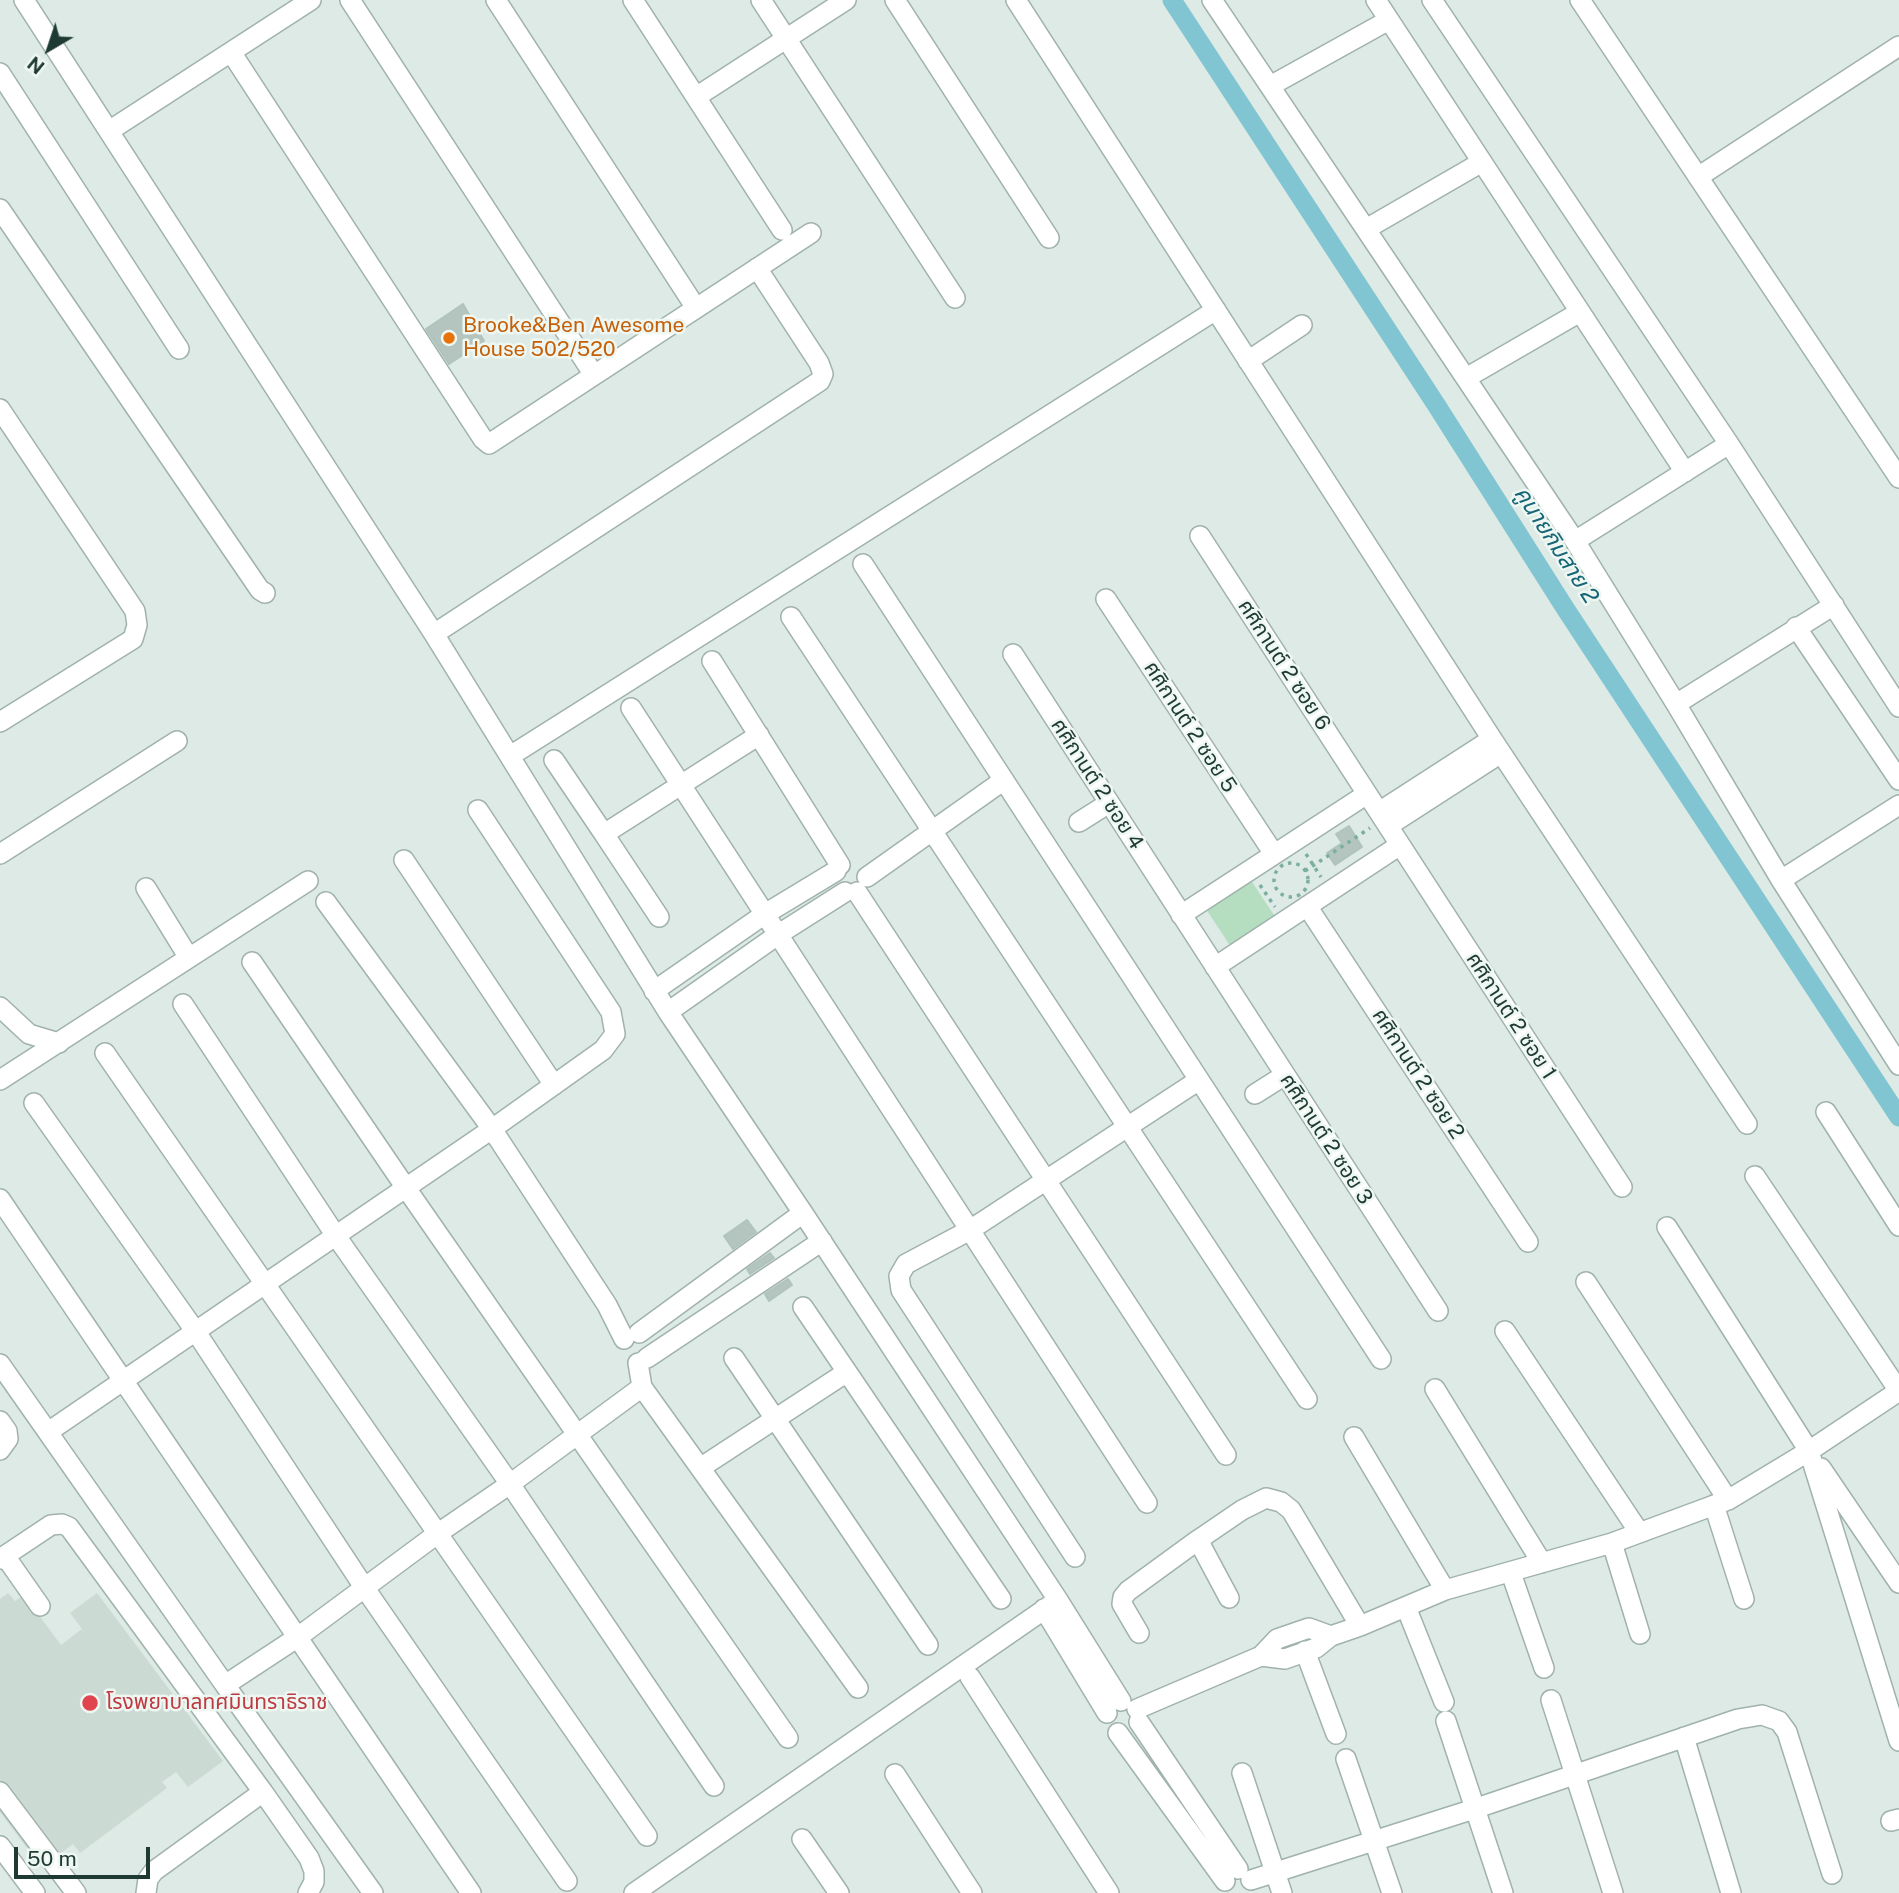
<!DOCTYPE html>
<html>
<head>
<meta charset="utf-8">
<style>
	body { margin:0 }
	#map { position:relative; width:1899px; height:1893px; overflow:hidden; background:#ddeae5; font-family:"Public Sans",sans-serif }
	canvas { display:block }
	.north { position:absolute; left:14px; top:14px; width:70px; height:70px; -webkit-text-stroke:5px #eef7f2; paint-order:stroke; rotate:219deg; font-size:19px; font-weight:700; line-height:28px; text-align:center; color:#1e3a33 }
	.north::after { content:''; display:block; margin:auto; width:24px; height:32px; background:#1e3a33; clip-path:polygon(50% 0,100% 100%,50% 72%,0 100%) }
	.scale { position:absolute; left:14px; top:1847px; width:136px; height:32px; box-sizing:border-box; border:4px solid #1e3a33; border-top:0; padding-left:9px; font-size:21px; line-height:24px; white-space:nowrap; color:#1e3a33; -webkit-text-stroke:5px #eef7f2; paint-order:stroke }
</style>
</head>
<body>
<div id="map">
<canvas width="1899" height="1893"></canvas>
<div class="north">N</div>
<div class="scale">50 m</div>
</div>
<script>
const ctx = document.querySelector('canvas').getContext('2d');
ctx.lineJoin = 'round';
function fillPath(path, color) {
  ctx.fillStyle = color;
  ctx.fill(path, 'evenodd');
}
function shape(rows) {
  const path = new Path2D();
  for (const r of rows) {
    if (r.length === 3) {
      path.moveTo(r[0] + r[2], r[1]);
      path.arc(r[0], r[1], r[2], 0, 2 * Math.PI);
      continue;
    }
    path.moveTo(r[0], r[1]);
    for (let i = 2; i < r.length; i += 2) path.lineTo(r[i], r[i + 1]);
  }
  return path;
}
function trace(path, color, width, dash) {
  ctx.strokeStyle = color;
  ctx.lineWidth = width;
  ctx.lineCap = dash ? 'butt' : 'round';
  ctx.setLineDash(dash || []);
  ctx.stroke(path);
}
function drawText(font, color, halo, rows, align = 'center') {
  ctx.font = font + ' "Public Sans","Noto Sans Thai",sans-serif';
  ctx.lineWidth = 5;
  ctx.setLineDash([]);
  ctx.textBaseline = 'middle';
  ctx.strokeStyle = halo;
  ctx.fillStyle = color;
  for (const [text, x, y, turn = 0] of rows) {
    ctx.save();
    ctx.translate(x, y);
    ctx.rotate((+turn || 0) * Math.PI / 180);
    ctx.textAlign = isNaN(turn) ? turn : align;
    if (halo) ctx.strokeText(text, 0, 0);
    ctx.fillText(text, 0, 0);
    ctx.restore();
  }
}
fillPath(shape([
	[8,1593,15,1601,24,1595,61,1645,82,1629,70,1613,97,1593,223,1761,188,1787,176,1772,162,1782,167,1788,80,1853,73,1844,42,1868,0,1812,0,1599]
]), '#ccdad4');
fillPath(shape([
	[1250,879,1276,918,1231,947,1206,909]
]), '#b5ddc0');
trace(shape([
	[1172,0,1437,406,1565,608,1899,1117]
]), '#82c5d2', 19);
const building = shape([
	[463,304,484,341,449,364,426,329,463,304],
	[1349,826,1362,847,1335,865,1327,853,1342,843,1336,834,1349,826],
	[747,1220,756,1232,733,1249,724,1236,747,1220],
	[770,1253,774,1258,750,1274,747,1269,770,1253],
	[788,1279,792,1285,769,1301,765,1294,788,1279]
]);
fillPath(building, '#b3c5be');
trace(building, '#b0c4bc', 2);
const minor = shape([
	[24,0,434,634,668,1012,803,1213,1058,1600,1121,1701],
	[350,0,594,375],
	[496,0,696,308],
	[633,0,782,230],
	[761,0,955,298],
	[895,0,1049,238],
	[1016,0,1492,739,1747,1124],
	[1212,0,1575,541,1676,704,1781,880,1899,1065],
	[1376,0,1685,472],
	[1432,0,1729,444,1899,707],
	[1580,0,1899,478],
	[231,52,483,439,489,444,811,233],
	[0,73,179,349],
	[1270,86,1389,20],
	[696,97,846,0],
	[109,131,311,0],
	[1698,177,1899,46],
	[0,209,260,590,265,593],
	[1366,229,1482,162],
	[1248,361,1302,325],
	[1466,378,1580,312],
	[0,409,135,611,137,625,133,639,0,722],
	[1200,536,1622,1187],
	[1575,541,1729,444],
	[863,564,1381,1359],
	[1106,599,1274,854],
	[791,617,1307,1399],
	[1796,627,1899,780],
	[434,634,820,381,823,374,819,363,757,268],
	[1013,654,1438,1311],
	[712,661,840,865],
	[1676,704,1834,605],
	[631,708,1147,1503],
	[510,756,1216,310],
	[554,760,604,834,759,735],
	[1379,812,1492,739],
	[1079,822,1109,803],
	[1388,826,1501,753],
	[604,834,659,917],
	[0,854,177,741],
	[404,860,554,1085],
	[867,877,1004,780],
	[1781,880,1899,805],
	[146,888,189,958],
	[857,892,1226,1455],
	[326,902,492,1129,607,1305,624,1339],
	[1307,906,1528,1242],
	[1181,915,1367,794],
	[252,962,406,1188,788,1738],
	[1215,967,1400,845],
	[654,991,765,914,836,871],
	[183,1004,336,1236,510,1484,714,1786],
	[0,1007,29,1034,59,1043],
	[668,1012,779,934,845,892],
	[105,1053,647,1836],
	[0,1080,308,881],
	[1255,1094,1285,1075],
	[34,1103,196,1332,364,1587,567,1881],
	[1826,1112,1899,1226],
	[1755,1176,1899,1391],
	[0,1199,471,1893],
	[1667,1227,1809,1451,1899,1741],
	[1586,1282,1728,1500],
	[803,1307,1001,1599],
	[1505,1331,1639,1532],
	[639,1333,803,1213],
	[647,1358,822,1241],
	[734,1358,928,1645],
	[638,1363,642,1387,858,1688],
	[0,1364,225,1685,298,1637,437,1534,510,1484,642,1387],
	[1435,1389,1542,1563],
	[0,1421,7,1431,8,1439,0,1450],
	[48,1432,492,1129,603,1050,615,1034,611,1012,478,810],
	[1354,1437,1445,1590],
	[700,1468,847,1372],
	[1821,1468,1899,1583],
	[1714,1505,1744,1599],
	[1198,1540,1229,1598],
	[1612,1543,1640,1634],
	[5,1556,40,1606],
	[1075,1557,901,1290,899,1276,906,1264,970,1230,1199,1080],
	[0,1559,51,1525,62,1524,69,1527,263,1792],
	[1511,1573,1544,1668],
	[1406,1607,1444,1702],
	[1044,1609,1107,1713],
	[1139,1633,1122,1604,1123,1597,1128,1591,1198,1540,1242,1510,1266,1498,1281,1502,1291,1510,1360,1626],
	[1305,1651,1336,1734],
	[1261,1656,1285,1659,1316,1648,1331,1636,1360,1626,1445,1590,1612,1543,1728,1500,1809,1451,1899,1391],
	[970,1677,1109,1893],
	[225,1685,373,1893],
	[1551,1700,1613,1893],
	[1137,1709,1261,1656,1277,1639,1309,1628,1331,1636],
	[1446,1721,1503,1893],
	[1139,1722,1238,1869],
	[1118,1733,1225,1881],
	[1684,1737,1731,1893],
	[1346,1759,1392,1893],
	[1242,1773,1282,1893],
	[895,1774,972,1893],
	[0,1792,76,1893],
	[1891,1821,1899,1819],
	[802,1839,839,1893],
	[0,1846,35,1893],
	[1251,1880,1474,1809,1738,1719,1762,1715,1779,1721,1787,1732,1832,1874],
	[146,1893,148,1879,154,1871,263,1792,309,1858,314,1871,314,1882,308,1893],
	[634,1893,1058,1600]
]);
trace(minor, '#a0b2ac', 22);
trace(shape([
	[1306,854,1321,877],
	[1291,880,17],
	[1305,871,1370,828],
	[1260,885,1275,907]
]), '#7cafa0', 3.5, [3.5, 5]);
trace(minor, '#fff', 19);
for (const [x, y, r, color] of [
	[449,338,7,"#e8710a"],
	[90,1703,9,"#e0444e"]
]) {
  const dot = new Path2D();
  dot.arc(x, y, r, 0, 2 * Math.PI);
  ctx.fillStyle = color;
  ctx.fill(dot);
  trace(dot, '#eef7f2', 2.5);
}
drawText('21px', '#c56008', '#eef7f2', [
	["Brooke&Ben Awesome",463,326],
	["House 502/520",463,350]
], 'left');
drawText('21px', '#1e3a33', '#eef7f2', [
	["ศศิกานต์ 2 ซอย 6",1284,665,57],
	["ศศิกานต์ 2 ซอย 5",1190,727,57],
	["ศศิกานต์ 2 ซอย 4",1097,784,57],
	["ศศิกานต์ 2 ซอย 1",1511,1016,57],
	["ศศิกานต์ 2 ซอย 2",1418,1074,57],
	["ศศิกานต์ 2 ซอย 3",1326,1139,57]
]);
drawText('21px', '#be3a42', '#eef7f2', [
	["โรงพยาบาลทศมินทราธิราช",106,1703]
], 'left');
drawText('italic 23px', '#176678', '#eef7f2', [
	["คูนายกิมสาย 2",1556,545,57]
]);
</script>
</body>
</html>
